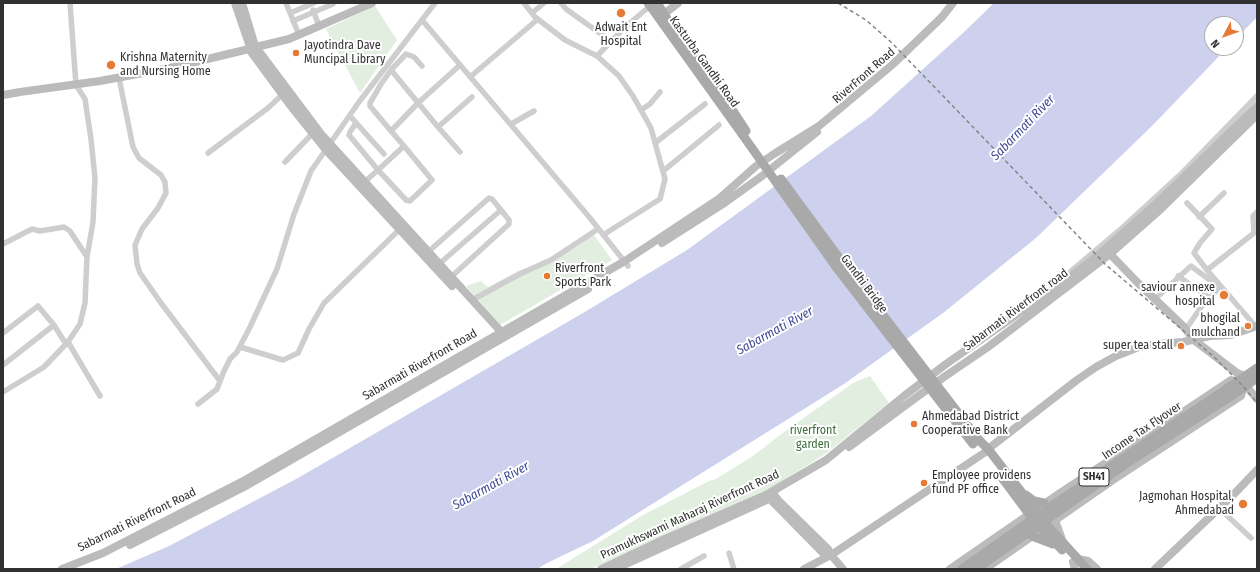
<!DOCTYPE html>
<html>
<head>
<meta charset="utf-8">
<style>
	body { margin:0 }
	#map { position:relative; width:1260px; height:572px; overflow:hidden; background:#fff; font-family:"Fira Sans Condensed",sans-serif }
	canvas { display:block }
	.frame { position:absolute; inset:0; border:4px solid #313131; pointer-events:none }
	.north { position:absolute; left:1204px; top:16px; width:40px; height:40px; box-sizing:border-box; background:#fff; border:1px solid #adadad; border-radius:50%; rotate:229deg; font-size:11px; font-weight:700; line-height:16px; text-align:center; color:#313131 }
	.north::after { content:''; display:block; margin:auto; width:14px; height:18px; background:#e67b36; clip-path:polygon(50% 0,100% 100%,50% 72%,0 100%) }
</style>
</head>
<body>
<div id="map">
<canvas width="1260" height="572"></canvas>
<div class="frame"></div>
<div class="north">N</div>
</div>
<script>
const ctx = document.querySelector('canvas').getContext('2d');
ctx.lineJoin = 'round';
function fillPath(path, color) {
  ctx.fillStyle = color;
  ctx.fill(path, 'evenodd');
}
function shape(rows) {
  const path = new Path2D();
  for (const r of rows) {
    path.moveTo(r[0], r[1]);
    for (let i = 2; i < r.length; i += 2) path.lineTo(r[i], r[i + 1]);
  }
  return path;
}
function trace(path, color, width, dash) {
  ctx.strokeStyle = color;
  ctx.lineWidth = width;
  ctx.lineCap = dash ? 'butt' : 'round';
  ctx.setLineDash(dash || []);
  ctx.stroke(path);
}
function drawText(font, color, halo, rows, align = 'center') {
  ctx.font = font + ' "Fira Sans Condensed",sans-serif';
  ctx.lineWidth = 4;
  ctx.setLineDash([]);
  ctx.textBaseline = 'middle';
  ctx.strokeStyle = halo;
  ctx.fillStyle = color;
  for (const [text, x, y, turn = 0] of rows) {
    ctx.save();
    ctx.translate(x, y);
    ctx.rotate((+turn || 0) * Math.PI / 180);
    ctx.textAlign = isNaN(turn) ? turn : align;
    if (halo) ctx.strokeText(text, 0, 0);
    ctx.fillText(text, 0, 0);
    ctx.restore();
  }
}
fillPath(shape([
	[375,6,397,40,360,93,326,29],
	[591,231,612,260,500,325,466,286,481,281,488,287,518,271,529,267,555,255],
	[870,376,889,403,825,454,765,492,681,527,591,569,556,569,643,515,709,481,716,479,753,456,784,432,853,383]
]), '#e1eee0');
fillPath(shape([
	[994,3,1257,3,1257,17,1236,39,1236,24,1212,24,1212,48,1227,48,1152,126,1036,238,943,313,844,384,593,541,547,563,537,569,116,569,169,546,298,478,583,313,687,250,871,116,963,33]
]), '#cdd1ed');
trace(shape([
	[286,3,299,35],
	[524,3,535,17,565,40,597,56,619,76,633,96,651,128,665,179,660,199,603,235],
	[561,3,566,9,612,42],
	[313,10,319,26],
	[290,13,314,3],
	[532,13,544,3],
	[422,20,590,218,628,266],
	[293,21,333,4],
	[597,56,623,29,650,6],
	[391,70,438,127,472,97],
	[470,77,538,19],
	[119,78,133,147,139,158,161,175,165,182,166,193,158,208,142,229,135,245,137,264,140,273,161,303,220,381],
	[641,110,650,104,660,92],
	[350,116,384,154],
	[356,123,350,132,349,135,378,170,406,200,410,201,432,180,404,146,378,170,369,178,365,182],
	[511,124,534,111],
	[438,127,460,152],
	[391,131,370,106,370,103,381,84,391,70,406,54,414,57,422,66],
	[655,143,705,104],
	[404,146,391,131,418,103,460,65],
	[208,153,268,108,283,94],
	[285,162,313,133],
	[663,171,719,125],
	[1187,203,1212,229,1200,243,1194,253,1207,270],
	[1199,217,1224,193],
	[3,244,32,229,40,231,64,227,70,231,87,257],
	[428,252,489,198,492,199,501,210,439,264],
	[1178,276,1208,297],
	[451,277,509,224,509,220,501,210],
	[1069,277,1071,271,1122,228,1183,172,1257,96],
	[1155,299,1191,266,1219,287,1211,297,1208,297,1186,329],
	[472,300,520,274,551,260,598,229],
	[1256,327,1207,270,1254,233,1253,216,1257,212],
	[3,333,38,306,54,325],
	[240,347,283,360,298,353,309,329,324,303,402,227],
	[3,365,54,325,64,341,68,342,80,324,85,303,87,257,93,222,95,178,91,139,85,99,76,85,70,3],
	[3,392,44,367,68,342,100,396],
	[198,404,217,389,224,371,230,359,237,352,250,327,277,269,294,214,311,171,359,102,435,3],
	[1219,508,1251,538],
	[729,553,734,569],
	[681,569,704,556]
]), '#cecece', 5.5);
trace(shape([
	[235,3,250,47],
	[242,3,255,46],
	[664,14,678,3],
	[256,47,289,39,372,3],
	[256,48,255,51,253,52,250,50,249,48,252,45,255,46,321,134,505,336],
	[251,52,290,105,326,150,452,286],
	[3,95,20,92,100,81,170,68,249,49],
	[662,243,723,204,762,176,817,132],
	[1110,254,1137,282,1183,326,1194,340,1237,373,1245,376],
	[1246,386,1257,399],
	[849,447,944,377,988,347,1110,254,1161,209,1257,115],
	[988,449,1077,380,1096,367,1116,356,1139,347,1158,344,1183,342,1210,336,1231,335,1257,326],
	[772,492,778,500,828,549,831,555,843,569],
	[767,496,823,553,831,555],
	[1055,520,1063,542],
	[130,545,244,487,588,289],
	[1078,559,1088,561,1097,569],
	[1073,562,1075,569],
	[62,569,103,553,245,480,625,261,720,198,756,166,774,154,819,126,892,65,942,17,953,3],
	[601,569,658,542,766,495,826,460,904,396,946,364,1069,278,1104,250,1158,202,1257,106],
	[615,569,773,497],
	[804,569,831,555,984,453],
	[950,569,1060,493,1192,406,1231,380,1238,382],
	[985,569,1113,480,1241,396,1243,388],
	[1155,569,1236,492,1257,470]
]), '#bbb', 8);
trace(shape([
	[648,3,742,134],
	[657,3,666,17,733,111,746,131],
	[1228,388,1257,368],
	[1233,395,1257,378],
	[979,440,988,449,1047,525,1087,569],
	[1000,475,1035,522,1062,550],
	[1026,495,1034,501,1044,503],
	[1032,536,1053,544]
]), '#a9a9a9', 9);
trace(shape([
	[838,3,866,20,892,43,1105,264,1213,356,1242,385,1257,403]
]), '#868686', 1.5, [4, 3]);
trace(shape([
	[742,134,836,267,973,444],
	[781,179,842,262,979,440],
	[962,569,1053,505,1228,388],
	[976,569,1130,461,1233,395]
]), '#a9a9a9', 9);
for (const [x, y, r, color] of [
	[621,13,5,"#e67b36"],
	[296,53,4,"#e67b36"],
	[111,65,5,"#e67b36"],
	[547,276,4,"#e67b36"],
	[1224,295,5,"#e67b36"],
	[1248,326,4,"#e67b36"],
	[1181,346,4,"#e67b36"],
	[914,424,4,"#e67b36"],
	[924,483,4,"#e67b36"],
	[1243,504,5,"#e67b36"]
]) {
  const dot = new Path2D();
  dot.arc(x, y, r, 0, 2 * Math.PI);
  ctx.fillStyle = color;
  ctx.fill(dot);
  trace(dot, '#fff', 1.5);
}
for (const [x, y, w] of [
	[1094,477,30]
]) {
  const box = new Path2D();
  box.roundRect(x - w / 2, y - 9, w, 18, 3);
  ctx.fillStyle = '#fff';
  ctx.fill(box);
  trace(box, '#313131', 1);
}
drawText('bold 11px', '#313131', null, [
	["SH41",1094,477]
]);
drawText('12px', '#313131', '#fff', [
	["Adwait Ent",621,28,"center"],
	["Hospital",621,42,"center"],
	["Jayotindra Dave",304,46],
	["Muncipal Library",304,60],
	["Krishna Maternity",120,58],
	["and Nursing Home",120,72],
	["Riverfront",555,269],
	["Sports Park",555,283],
	["saviour annexe",1215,288,"right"],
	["hospital",1215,302,"right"],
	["bhogilal",1240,319,"right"],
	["mulchand",1240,333,"right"],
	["super tea stall",1173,346,"right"],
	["Ahmedabad District",922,417],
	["Cooperative Bank",922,431],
	["Employee providens",932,476],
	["fund PF office",932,490],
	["Jagmohan Hospital,",1234,497,"right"],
	["Ahmedabad",1234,511,"right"]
], 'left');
drawText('12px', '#313131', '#fff', [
	["Kasturba Gandhi Road",704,62,54],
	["RiverFront Road",864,76,-41],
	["Gandhi Bridge",864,284,53],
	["Sabarmati Riverfront road",1016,310,-37],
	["Sabarmati Riverfront Road",420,365,-30],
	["Income Tax Flyover",1142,431,-34],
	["Pramukhswami Maharaj Riverfront Road",690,515,-25],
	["Sabarmati Riverfront Road",137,520,-26]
]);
drawText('12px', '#3e6e3e', '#fff', [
	["riverfront",813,431],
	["garden",813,445]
]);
drawText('italic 13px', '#3e4b95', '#fff', [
	["Sabarmati River",1023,128,-46],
	["Sabarmati River",775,331,-29],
	["Sabarmati River",491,486,-29]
]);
</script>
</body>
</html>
